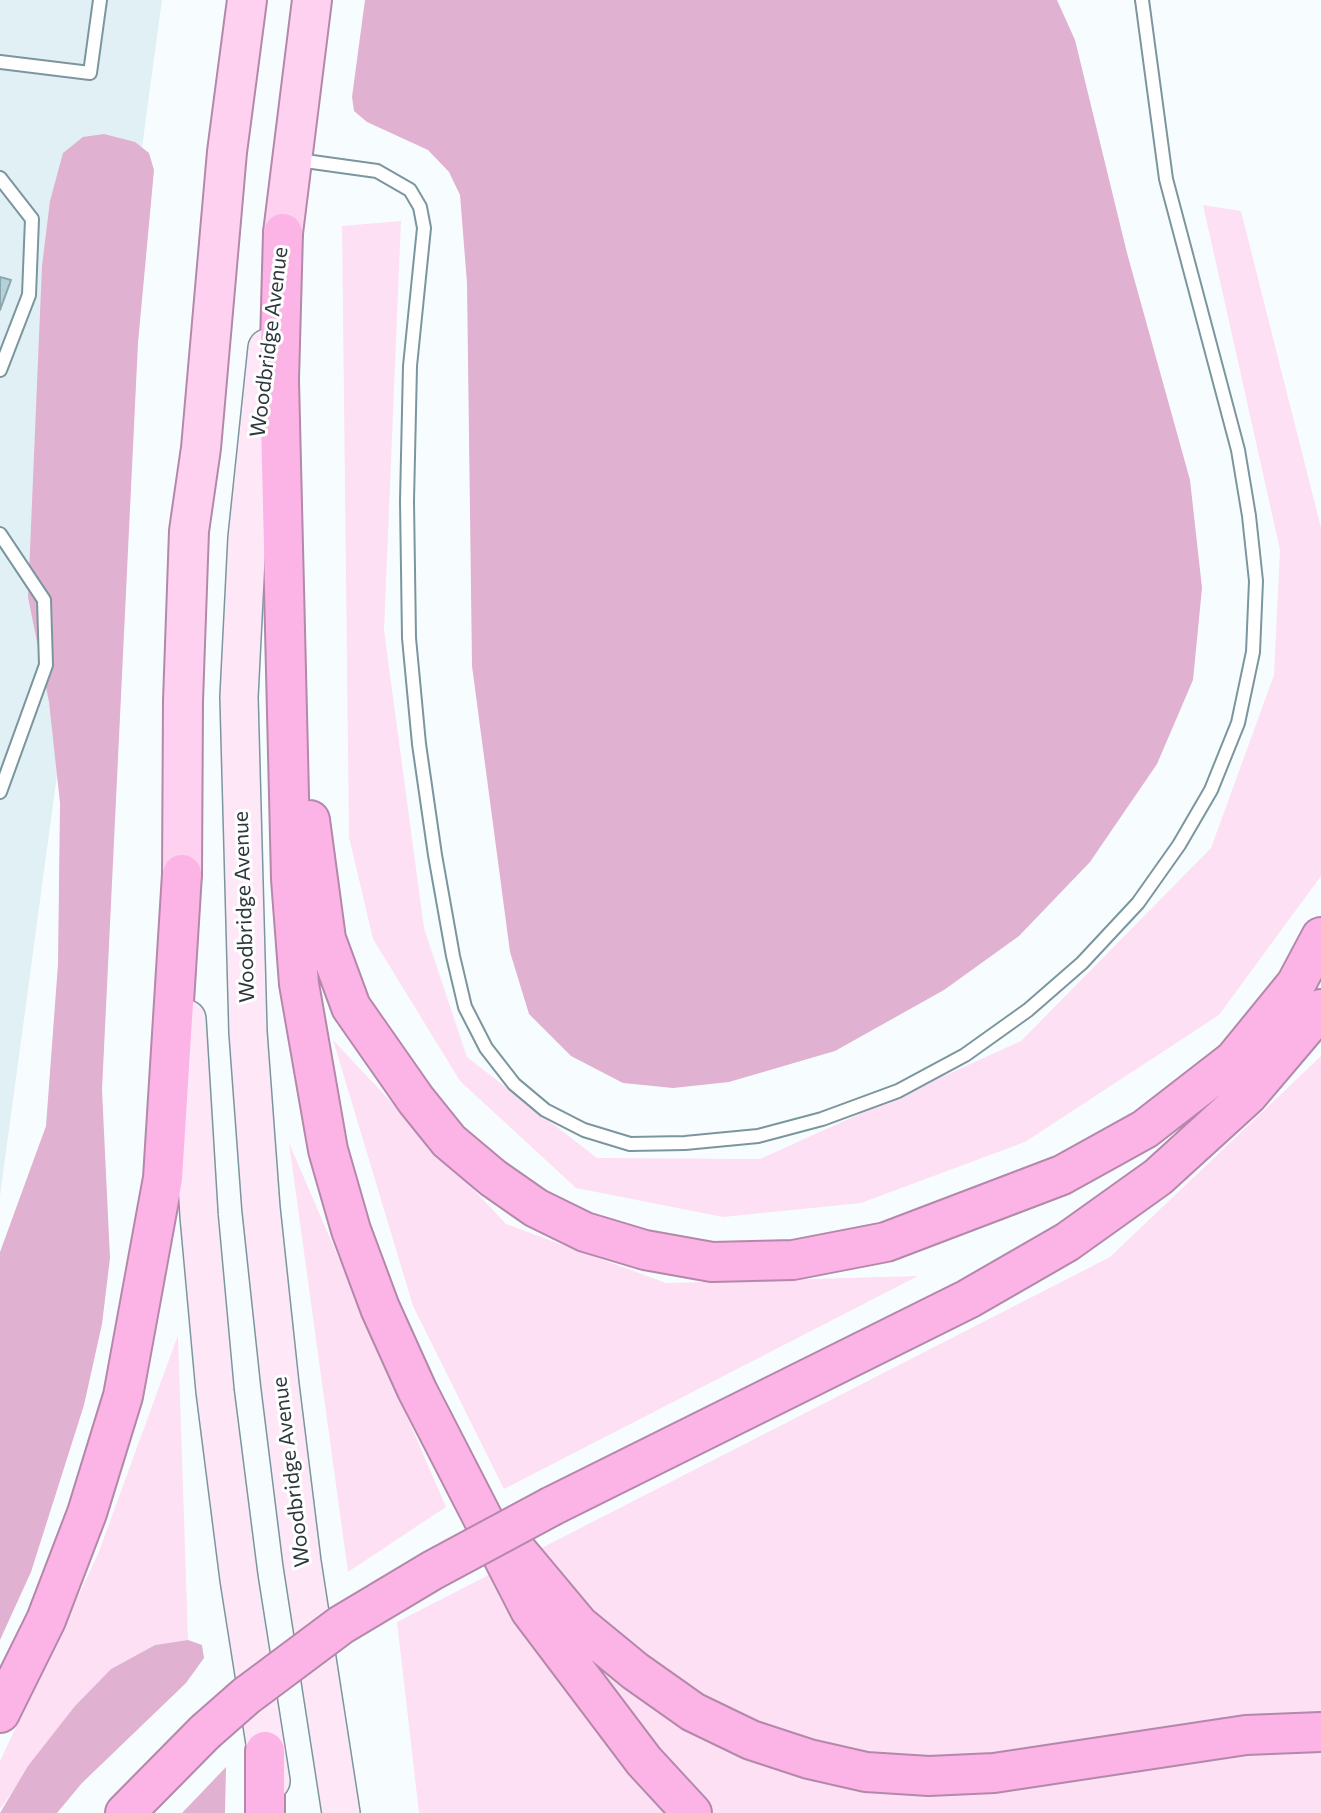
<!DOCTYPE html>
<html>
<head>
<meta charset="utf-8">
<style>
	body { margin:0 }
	canvas { display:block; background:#f7fdff }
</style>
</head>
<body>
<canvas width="1321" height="1813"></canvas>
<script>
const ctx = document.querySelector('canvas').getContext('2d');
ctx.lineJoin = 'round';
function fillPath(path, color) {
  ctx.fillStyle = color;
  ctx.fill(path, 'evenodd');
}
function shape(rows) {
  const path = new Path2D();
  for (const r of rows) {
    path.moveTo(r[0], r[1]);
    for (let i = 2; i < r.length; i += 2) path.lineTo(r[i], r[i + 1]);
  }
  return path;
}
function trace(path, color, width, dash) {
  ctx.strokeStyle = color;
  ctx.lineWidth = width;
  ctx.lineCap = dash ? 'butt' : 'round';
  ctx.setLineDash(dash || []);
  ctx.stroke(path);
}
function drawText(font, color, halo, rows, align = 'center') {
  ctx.font = font + ' Commissioner,sans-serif';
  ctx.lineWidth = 6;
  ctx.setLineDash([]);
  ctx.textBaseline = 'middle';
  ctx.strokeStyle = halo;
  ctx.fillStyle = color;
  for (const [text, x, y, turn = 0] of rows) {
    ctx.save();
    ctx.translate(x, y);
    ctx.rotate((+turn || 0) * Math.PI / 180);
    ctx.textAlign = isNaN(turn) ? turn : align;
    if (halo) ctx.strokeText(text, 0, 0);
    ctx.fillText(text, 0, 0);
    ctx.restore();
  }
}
fillPath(shape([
	[0,0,162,0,0,1196]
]), '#e1f0f4');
fillPath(shape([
	[1203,205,1241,211,1321,528,1321,876,1219,1015,1025,1142,861,1203,723,1217,576,1188,460,1081,373,939,349,837,342,226,401,221,384,630,424,928,467,1057,597,1158,760,1159,1021,1041,1211,848,1274,675,1280,550],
	[333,1040,506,1224,666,1283,918,1276,504,1489,413,1306],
	[1321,1056,1321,1813,419,1813,397,1622,1110,1257],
	[289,1143,446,1507,348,1572],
	[178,1335,188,1640,155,1645,111,1669,75,1706,0,1809,0,1761,98,1554]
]), '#fde0f3');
fillPath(shape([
	[365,0,1057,0,1075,40,1127,253,1190,480,1202,588,1193,680,1157,764,1090,862,1019,936,944,990,835,1051,729,1082,673,1088,623,1083,571,1056,529,1014,510,952,472,666,467,283,460,195,449,172,428,150,367,122,354,111,352,97],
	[104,134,135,142,149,153,154,170,138,343,102,1090,110,1258,102,1324,84,1405,31,1572,0,1640,0,1252,46,1126,58,964,60,803,49,702,28,597,42,266,50,201,63,153,83,137],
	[188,1640,202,1645,204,1658,186,1683,82,1783,57,1813,0,1813,28,1766,75,1706,111,1669,155,1645],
	[226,1767,225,1813,182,1813]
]), '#e0b1d0');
const building = shape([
	[0,277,11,280,0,310,0,277]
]);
fillPath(building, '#b4d0d9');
trace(building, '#8ba6ae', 2);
const lane = shape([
	[0,62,90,73,100,0],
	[298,160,377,171,410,190,420,207,424,228,410,366,407,501,409,638,419,744,435,855,453,956,465,1007,486,1048,514,1084,545,1110,584,1130,630,1144,685,1143,758,1136,822,1119,898,1091,965,1055,1028,1010,1082,963,1138,903,1179,845,1211,790,1238,723,1253,652,1256,581,1249,516,1238,450,1166,179,1142,0],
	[0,178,32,219,29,295,0,370],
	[0,534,44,600,46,665,0,792]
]);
const secondary = shape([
	[267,348,247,538,239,697,248,1032,261,1208,280,1385,302,1562,341,1813],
	[187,1019,199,1216,215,1391,239,1579,271,1781]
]);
const primary = shape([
	[283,233,312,0],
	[182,874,183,701,189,531,201,448,227,152,247,0]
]);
const highway = shape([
	[283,233,279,380,291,879,299,984,328,1150,351,1230,380,1308,417,1390,530,1610,644,1761,692,1813],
	[310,820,326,939,351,1007,416,1100,449,1141,493,1178,536,1208,585,1232,645,1250,712,1262,793,1260,886,1242,1062,1175,1145,1129,1234,1060,1296,984,1321,937],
	[552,1506,968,1299,1067,1242,1158,1177,1248,1095,1321,1009],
	[518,1552,579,1625,635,1671,693,1712,751,1740,809,1759,866,1772,929,1776,994,1773,1246,1735,1321,1732],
	[0,1713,46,1620,87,1513,123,1396,163,1178,182,874],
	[125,1813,205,1732],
	[265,1813,265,1751]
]);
trace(lane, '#7b969e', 16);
trace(secondary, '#7b969e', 40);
trace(primary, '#b488aa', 42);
trace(highway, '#b488aa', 42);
trace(lane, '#fff', 12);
trace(secondary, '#fee8f7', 37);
trace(primary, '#fdd1ef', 38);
trace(highway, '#fcb3e5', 38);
const highwayBridge = shape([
	[205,1732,246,1696,341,1625,433,1570,552,1506]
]);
trace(highwayBridge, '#b488aa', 42, []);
trace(highwayBridge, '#fcb3e5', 38);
drawText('21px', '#2d383c', '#fff', [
	["Woodbridge Avenue",269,342,-83],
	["Woodbridge Avenue",244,907,-92],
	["Woodbridge Avenue",291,1472,-97]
]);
</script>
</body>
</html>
